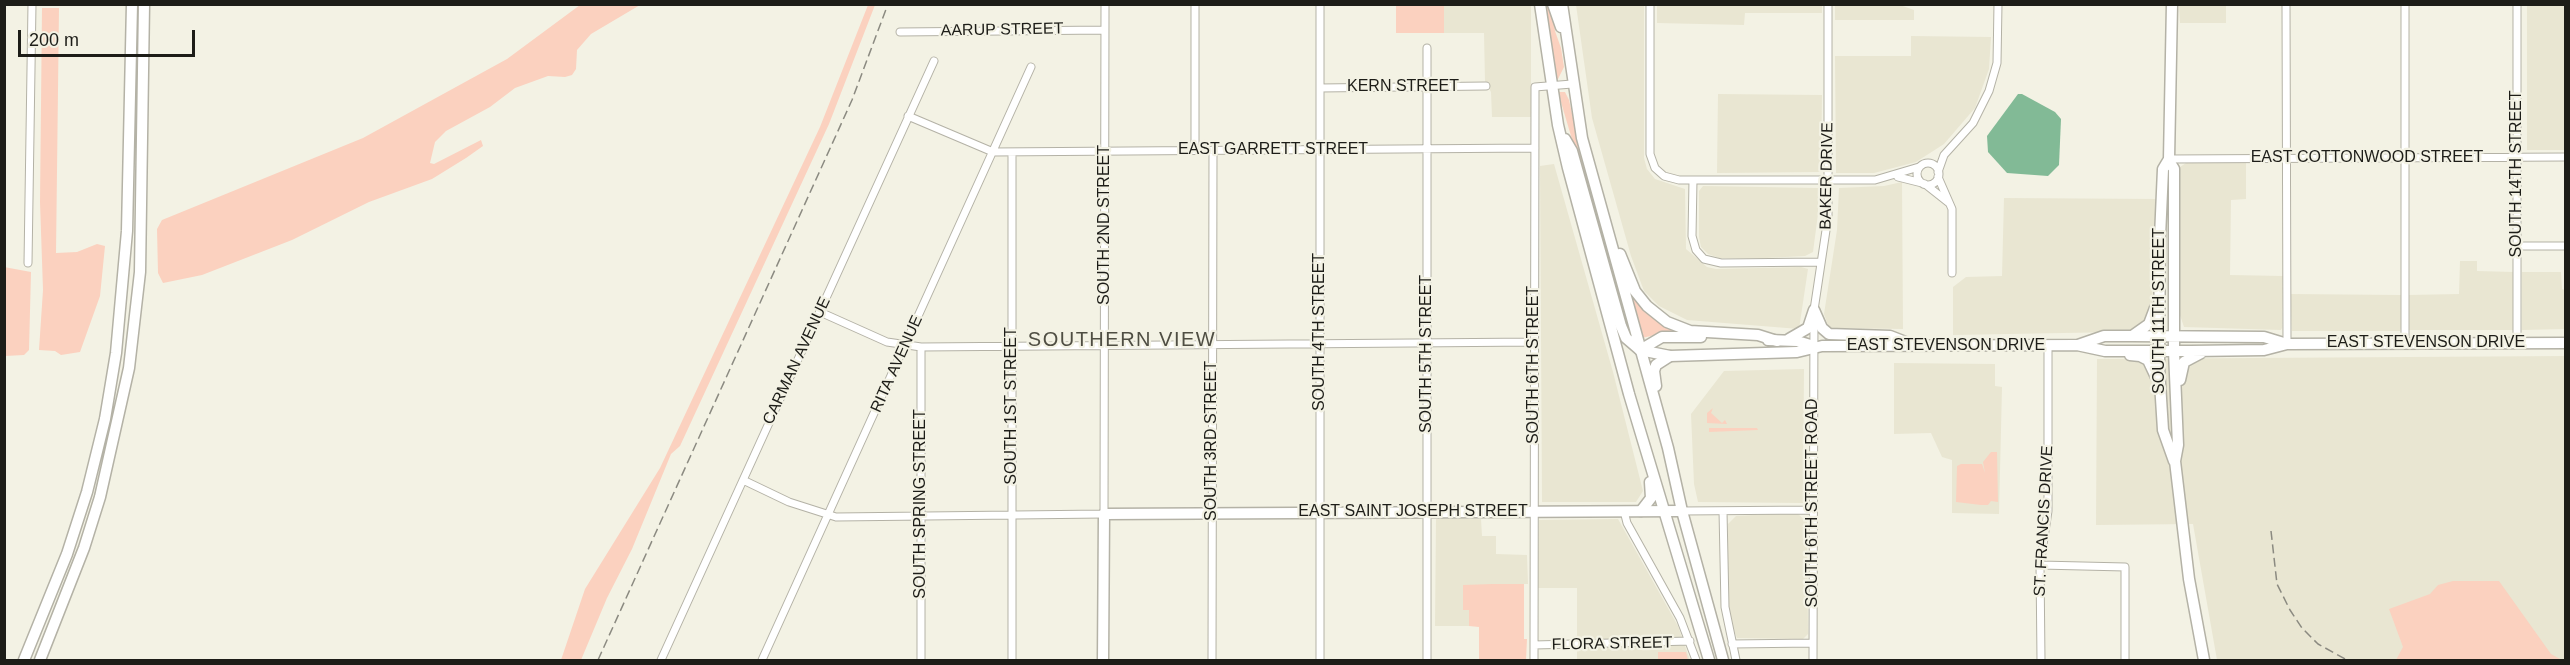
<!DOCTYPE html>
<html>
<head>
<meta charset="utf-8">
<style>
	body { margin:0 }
	#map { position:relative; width:2570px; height:665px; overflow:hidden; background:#f3f2e4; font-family:Helvetica,sans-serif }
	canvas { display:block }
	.frame { position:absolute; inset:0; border:6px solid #1d1d18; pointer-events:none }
	.scale { position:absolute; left:18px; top:30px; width:177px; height:27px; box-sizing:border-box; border:3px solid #1d1d18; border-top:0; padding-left:8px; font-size:18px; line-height:21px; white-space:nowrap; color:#1d1d18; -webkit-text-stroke:4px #f3f2e4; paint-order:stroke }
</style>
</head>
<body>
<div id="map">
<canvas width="2570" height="665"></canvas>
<div class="frame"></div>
<div class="scale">200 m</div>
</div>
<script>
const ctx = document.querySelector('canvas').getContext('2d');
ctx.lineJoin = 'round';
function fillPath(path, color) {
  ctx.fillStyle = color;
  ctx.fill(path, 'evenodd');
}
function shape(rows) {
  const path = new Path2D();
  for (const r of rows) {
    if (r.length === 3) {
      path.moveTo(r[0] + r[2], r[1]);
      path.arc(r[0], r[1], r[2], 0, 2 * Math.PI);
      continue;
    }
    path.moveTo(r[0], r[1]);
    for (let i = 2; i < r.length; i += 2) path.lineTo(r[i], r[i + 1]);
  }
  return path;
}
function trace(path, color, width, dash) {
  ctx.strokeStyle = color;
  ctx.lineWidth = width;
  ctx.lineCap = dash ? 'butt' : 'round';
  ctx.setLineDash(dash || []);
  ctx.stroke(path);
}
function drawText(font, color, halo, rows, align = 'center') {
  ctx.font = font + ' Helvetica,sans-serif';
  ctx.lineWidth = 4.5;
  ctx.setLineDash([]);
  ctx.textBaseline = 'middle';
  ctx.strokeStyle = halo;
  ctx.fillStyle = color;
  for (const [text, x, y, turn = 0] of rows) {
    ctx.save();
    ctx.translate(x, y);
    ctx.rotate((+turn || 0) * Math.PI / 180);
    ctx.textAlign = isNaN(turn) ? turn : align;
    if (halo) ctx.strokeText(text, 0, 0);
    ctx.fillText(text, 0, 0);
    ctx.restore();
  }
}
fillPath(shape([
	[1444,5,1531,5,1531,117,1492,117,1491,92,1485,81,1484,33,1444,33],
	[1576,5,1644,5,1644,158,1647,169,1655,179,1685,189,1686,249,1707,267,1716,269,1801,267,1808,269,1799,329,1687,320,1659,306,1644,291,1631,256,1592,118],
	[1657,5,1822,5,1822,13,1745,13,1744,25,1657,23],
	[1835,5,1900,5,1914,10,1914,20,1835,20],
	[2179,5,2226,5,2226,23,2180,23],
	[2527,5,2565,5,2565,150,2527,150],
	[1911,36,1991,37,1989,69,1975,108,1944,144,1916,162,1874,173,1836,173,1835,56,1911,56],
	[1718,94,1822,95,1821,172,1717,173],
	[2246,162,2246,199,2231,200,2230,275,2283,276,2282,328,2281,330,2184,327,2179,312,2180,167,2186,163],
	[1554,164,1613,372,1643,491,1636,502,1542,502,1540,166],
	[1902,182,1903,329,1829,328,1824,314,1837,230,1839,188,1884,186],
	[1703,186,1818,188,1818,214,1813,252,1805,256,1766,258,1719,258,1708,254,1701,247,1699,237,1699,191],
	[2004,198,2158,199,2152,245,2153,314,2137,329,2119,332,1953,335,1953,287,1966,277,2002,276],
	[2460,261,2477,261,2477,271,2514,272,2513,330,2409,330,2408,295,2459,294],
	[2522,272,2561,272,2562,289,2565,290,2565,329,2522,330],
	[2290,294,2401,295,2401,328,2400,331,2292,331],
	[2565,356,2565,660,2217,660,2193,524,2096,525,2097,359],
	[1894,363,1995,364,1995,386,2002,387,1999,514,1952,513,1952,460,1942,457,1931,433,1894,434],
	[1804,369,1803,503,1698,502,1694,484,1691,414,1724,371],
	[1770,514,1798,514,1807,522,1808,634,1803,639,1737,638,1731,623,1728,600,1728,524,1736,516],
	[1436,519,1481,519,1482,536,1496,536,1496,554,1527,555,1528,584,1492,584,1463,610,1469,610,1469,626,1435,626],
	[1618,519,1678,626,1690,660,1577,660,1577,588,1537,588,1539,520]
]), '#e9e6d2');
fillPath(shape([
	[580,5,640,5,591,34,577,50,576,69,572,75,565,77,548,76,515,88,490,107,446,131,435,142,430,163,434,164,481,140,483,146,466,158,432,179,369,202,292,240,202,275,163,283,158,273,157,229,162,220,363,138,507,59],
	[868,5,875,5,829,124,680,446,671,454,632,549,607,598,581,660,561,660,585,589,660,468,820,127],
	[1396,5,1444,5,1444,33,1396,33],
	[1544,5,1551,5,1555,31,1561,48,1564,67,1558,79,1555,80],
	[42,8,59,8,56,253,77,252,97,244,105,246,100,296,80,352,61,355,55,351,39,350,43,290,40,202],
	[1558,92,1565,92,1569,100,1586,176,1629,332],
	[4,267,31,272,29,350,24,355,5,356],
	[1635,295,1672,327,1672,331,1642,338,1631,296],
	[1713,408,1711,413,1722,423,1725,420,1727,424,1707,423,1707,413],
	[1709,428,1757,428,1758,430,1709,432],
	[1991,452,1997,452,1998,502,1991,501,1988,505,1981,505,1956,502,1957,466,1961,464,1982,464,1985,473,1983,462],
	[2453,581,2499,581,2551,654,2562,660,2396,660,2403,647,2389,609,2430,594,2438,585],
	[1492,584,1524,584,1524,639,1527,639,1526,660,1479,660,1479,627,1469,626,1469,610,1463,610,1463,585],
	[1658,652,1686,652,1688,660,1658,660]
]), '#fbd1bf');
fillPath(shape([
	[2018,94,2022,94,2055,112,2061,119,2059,165,2048,176,2007,173,1988,152,1987,136]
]), '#82ba96');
const street = shape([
	[1195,4,1195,150],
	[1320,4,1320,660],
	[1650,4,1650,154,1655,168,1664,176,1679,180,1875,180,1919,167],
	[2286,4,2287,344],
	[2405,4,2405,344],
	[2517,4,2517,343],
	[900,32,1105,30],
	[1427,48,1427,660],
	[1320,88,1486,86],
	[908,116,993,152,1535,148],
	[1012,152,1012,660],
	[2169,159,2566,157],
	[1928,174,11],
	[1938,172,1944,155,1973,123,1989,91,1997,63,1998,4],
	[1898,177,1922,183],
	[1938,177,1952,209,1952,273],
	[1693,180,1692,236,1696,250,1704,259,1721,263,1821,262],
	[1925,184,1949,203],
	[2517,246,2566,246],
	[28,263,32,4],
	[820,312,887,342,921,347,1535,342],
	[743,480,789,502,836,517,1104,514,1105,4],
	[1624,511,1627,523,1680,618,1696,660],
	[1682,511,1813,510],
	[1723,511,1725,607,1736,660],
	[2040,565,2125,567,2125,660],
	[1732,644,1813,643],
	[1534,645,1690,641],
	[661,660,934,61],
	[762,660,1031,67],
	[921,660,921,347],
	[1212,660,1213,150],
	[1534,660,1535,87,1572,84],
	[1813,660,1814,310,1828,217,1828,4],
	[2041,660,2040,565,2048,511,2048,345]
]);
const secondary = shape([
	[2172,4,2169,159,2163,169,2160,237,2159,367,2163,430,2174,461],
	[2169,161,2174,169,2174,351,2178,445,2175,461,2189,579,2204,660],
	[1814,310,1822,328,1829,334,1890,336,1908,343],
	[2132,336,2149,324,2155,308],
	[1789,339,1808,328,1814,310],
	[1768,340,1797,341,1814,346],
	[2078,345,2104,336,2132,336,2264,337,2287,344],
	[1640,350,1670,356,1797,352,1822,346,2077,345,2105,351,2191,351,2264,350,2287,344,2566,343],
	[1640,350,1662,337,1701,337],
	[2130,355,2140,356,2148,360,2156,377],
	[2180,380,2184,362,2201,353],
	[24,660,67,554,87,492,105,419,116,353,127,231,132,4],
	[40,660,84,548,100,497,129,368,140,272,144,4],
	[1103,660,1104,514,1682,511]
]);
const primary = shape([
	[1540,4,1558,125,1568,168,1629,394,1709,660],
	[1553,4,1561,27],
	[1562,4,1582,138,1668,448,1682,511,1723,660],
	[1565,139,1572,151,1621,326,1626,338,1640,350],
	[1620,254,1635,291,1647,306,1667,322,1690,331,1758,335,1777,341],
	[1656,386,1654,371,1656,365,1670,356],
	[1641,511,1651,498,1650,482]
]);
trace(street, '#b4b2a6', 9);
trace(secondary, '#b4b2a6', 13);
trace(primary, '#b4b2a6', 13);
trace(street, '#fff', 7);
trace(secondary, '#fff', 10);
trace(primary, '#fff', 10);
trace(shape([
	[2271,531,2277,584,2290,610,2302,628,2318,644,2347,660],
	[598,660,852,100,888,4]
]), '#8b8a81', 1.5, [9, 4.5]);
drawText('16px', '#1d1d18', '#f3f2e4', [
	["AARUP STREET",1002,30,-1],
	["KERN STREET",1403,87],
	["EAST GARRETT STREET",1273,150],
	["EAST COTTONWOOD STREET",2367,158],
	["SOUTH 14TH STREET",2517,174,-90],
	["BAKER DRIVE",1827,176,-89],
	["SOUTH 2ND STREET",1105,225,-90],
	["SOUTH 11TH STREET",2160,311,-90],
	["SOUTH 4TH STREET",1320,332,-90],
	["EAST STEVENSON DRIVE",2426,343],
	["EAST STEVENSON DRIVE",1946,346],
	["SOUTH 5TH STREET",1427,354,-90],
	["CARMAN AVENUE",797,361,-65],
	["RITA AVENUE",897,364,-66],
	["SOUTH 6TH STREET",1534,365,-90],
	["SOUTH 1ST STREET",1012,406,-90],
	["SOUTH 3RD STREET",1212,441,-90],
	["SOUTH 6TH STREET ROAD",1813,503,-90],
	["SOUTH SPRING STREET",921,504,-90],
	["EAST SAINT JOSEPH STREET",1413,512],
	["ST. FRANCIS DRIVE",2044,521,-87],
	["FLORA STREET",1612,644,-1]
]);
ctx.letterSpacing = '1.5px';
drawText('20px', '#4f4e43', '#f3f2e4', [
	["SOUTHERN VIEW",1122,340]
]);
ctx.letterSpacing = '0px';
</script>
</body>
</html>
